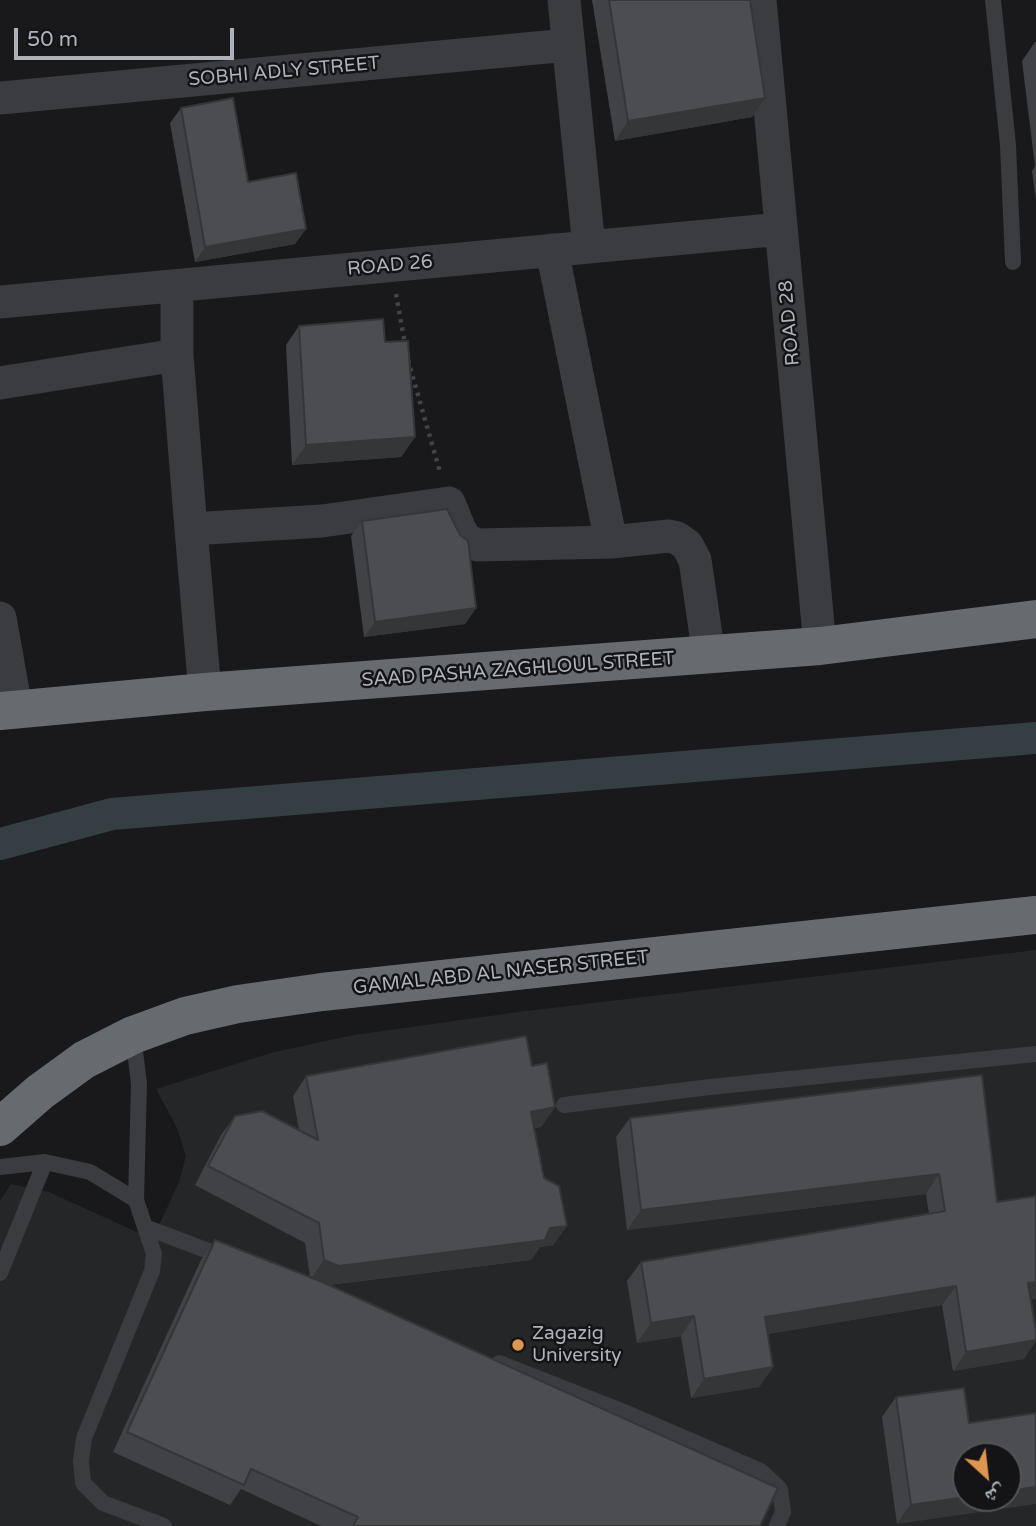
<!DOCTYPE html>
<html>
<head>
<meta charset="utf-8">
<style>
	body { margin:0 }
	#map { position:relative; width:1036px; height:1526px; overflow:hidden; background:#19191b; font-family:"Varela Round","Noto Naskh Arabic",sans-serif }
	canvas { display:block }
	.north { position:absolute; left:952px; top:1442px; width:70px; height:70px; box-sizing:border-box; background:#141416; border:2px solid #515457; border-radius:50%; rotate:153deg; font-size:19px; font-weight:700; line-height:28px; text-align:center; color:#adb3b9 }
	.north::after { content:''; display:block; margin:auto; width:24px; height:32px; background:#dd954f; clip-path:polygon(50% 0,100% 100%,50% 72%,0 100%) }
	.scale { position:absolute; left:14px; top:28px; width:220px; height:32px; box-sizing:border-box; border:4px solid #adb3b9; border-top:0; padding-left:9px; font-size:21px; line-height:24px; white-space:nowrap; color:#adb3b9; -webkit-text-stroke:5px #141416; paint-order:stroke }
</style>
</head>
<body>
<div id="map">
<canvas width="1036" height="1526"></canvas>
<div class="north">ش</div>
<div class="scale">50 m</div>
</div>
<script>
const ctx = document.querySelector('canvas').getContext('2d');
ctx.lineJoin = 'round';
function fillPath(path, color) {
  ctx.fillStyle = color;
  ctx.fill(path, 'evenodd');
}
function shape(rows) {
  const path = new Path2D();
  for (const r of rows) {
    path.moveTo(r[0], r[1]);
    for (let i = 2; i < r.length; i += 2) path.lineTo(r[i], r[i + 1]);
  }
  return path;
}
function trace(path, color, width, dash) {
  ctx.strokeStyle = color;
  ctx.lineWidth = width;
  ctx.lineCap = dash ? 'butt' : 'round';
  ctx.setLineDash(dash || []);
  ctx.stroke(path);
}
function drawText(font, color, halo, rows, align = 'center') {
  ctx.font = font + ' "Varela Round",sans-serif';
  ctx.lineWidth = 5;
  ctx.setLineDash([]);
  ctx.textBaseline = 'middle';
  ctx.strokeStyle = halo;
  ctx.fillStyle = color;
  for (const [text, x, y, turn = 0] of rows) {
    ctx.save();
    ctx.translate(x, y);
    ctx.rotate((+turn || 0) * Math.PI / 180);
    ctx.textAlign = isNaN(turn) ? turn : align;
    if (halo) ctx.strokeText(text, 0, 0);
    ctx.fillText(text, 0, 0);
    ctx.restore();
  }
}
fillPath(shape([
	[1036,950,1036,1526,0,1526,0,1201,11,1184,49,1192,139,1233,158,1227,179,1182,186,1156,177,1128,156,1089,274,1052,354,1035,518,1012],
	[966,1456,1008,1456,1008,1498,966,1498]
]), '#252628');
trace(shape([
	[0,844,112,814,1036,738]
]), '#343e43', 32);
trace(shape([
	[396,294,405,344],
	[408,360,440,472]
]), '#414346', 4.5, [3.5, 5]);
trace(shape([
	[993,0,1008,145,1013,262],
	[133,1035,139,1084,136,1200],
	[564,1105,710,1087,1036,1054],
	[0,1167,45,1162,90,1172,136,1200,154,1254,152,1271,84,1438,81,1461,83,1483,103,1503,164,1526],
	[145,1227,227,1258],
	[0,1273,45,1162],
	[499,1363,629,1414,761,1471,780,1489,783,1512,777,1526]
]), '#3b3c3f', 16);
trace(shape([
	[564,0,589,247],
	[760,0,820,646],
	[0,98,568,45],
	[552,250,611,542],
	[177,286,177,355,191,529,322,521,449,503,460,530,466,540,478,545,611,542,669,536,677,538,687,545,695,560,709,656],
	[0,302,781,229],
	[0,383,177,355],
	[191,529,205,692],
	[0,618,16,708]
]), '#3b3c3f', 33);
trace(shape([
	[0,711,205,692,820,646,1036,619],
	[0,1127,40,1092,84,1060,133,1035,185,1016,238,1004,322,992,1036,915]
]), '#676b70', 38);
fillPath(shape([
	[592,0,750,0,765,98,752,117,615,141],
	[1035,42,1036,42,1036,200,1032,171,1035,166,1022,61],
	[181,108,248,182,306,229,295,244,195,262,170,123],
	[299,326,385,342,415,437,401,457,292,465,286,345],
	[362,521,476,608,465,624,364,637,351,536],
	[532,1066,555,1107,541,1127,534,1128,544,1178,567,1226,553,1245,540,1247,531,1260,329,1285,760,1526,321,1526,241,1489,230,1505,113,1452,201,1260,215,1240,310,1277,305,1243,195,1185,221,1135,235,1116,299,1130,293,1096,306,1076],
	[982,1075,997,1202,1031,1300,1024,1359,953,1371,942,1305,767,1334,773,1367,759,1387,691,1398,681,1336,637,1343,627,1281,641,1262,929,1214,926,1194,627,1230,616,1137,630,1118],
	[896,1397,969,1423,897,1524,882,1417]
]), '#404245');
fillPath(shape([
	[765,98,752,117,615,141,628,121],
	[306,229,295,244,195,262,205,247],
	[415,437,401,457,292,465,306,445],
	[476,608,465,624,364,637,375,622],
	[555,1107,541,1127,518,1131,531,1112],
	[939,1174,926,1194,627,1230,641,1210],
	[567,1226,553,1245,540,1247,531,1260,325,1285,310,1280,324,1260],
	[1036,1282,1036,1299,1015,1303,1028,1283],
	[956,1286,942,1305,751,1337,765,1317],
	[694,1316,681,1336,637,1343,651,1323],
	[1036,1340,1036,1341,1024,1359,953,1371,966,1352],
	[773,1367,759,1387,691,1398,704,1379],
	[1036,1487,1036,1504,897,1524,911,1505,966,1497,966,1498,1008,1498,1008,1491]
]), '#343638');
const building = shape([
	[609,0,750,0,765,98,628,121,609,0],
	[233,98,248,182,296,173,306,229,205,247,181,108,233,98],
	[383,319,385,342,408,341,415,437,306,445,299,326,383,319],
	[447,509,460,535,468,541,476,608,375,622,362,521,447,509],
	[526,1036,532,1066,547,1063,555,1107,531,1112,544,1178,559,1186,567,1226,550,1228,545,1240,339,1266,324,1260,319,1223,208,1166,235,1116,262,1111,318,1140,306,1076,526,1036],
	[982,1075,997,1202,1036,1196,1036,1282,1028,1283,1036,1331,1036,1340,966,1352,956,1286,765,1317,773,1367,704,1379,694,1316,651,1323,641,1262,945,1211,939,1174,641,1210,630,1118,982,1075],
	[215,1240,320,1281,778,1488,760,1526,353,1526,358,1517,251,1469,244,1485,127,1432,215,1240],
	[964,1388,969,1423,1036,1413,1036,1487,1008,1491,1008,1456,966,1456,966,1497,911,1505,896,1397,964,1388]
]);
fillPath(building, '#4b4d50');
trace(building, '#343638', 2);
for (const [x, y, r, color] of [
	[518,1345,7,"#dd954f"]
]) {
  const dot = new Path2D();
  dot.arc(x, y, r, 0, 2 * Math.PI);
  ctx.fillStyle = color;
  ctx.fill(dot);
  trace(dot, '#141416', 2.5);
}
drawText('19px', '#adb3b9', '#141416', [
	["SOBHI ADLY STREET",284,72,-5],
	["ROAD 26",390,266,-5],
	["ROAD 28",790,323,-95],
	["SAAD PASHA ZAGHLOUL STREET",518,670,-4],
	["GAMAL ABD AL NASER STREET",501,973,-6]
]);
drawText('19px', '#adb3b9', '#141416', [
	["Zagazig",532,1334],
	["University",532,1356]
], 'left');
</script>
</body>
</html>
